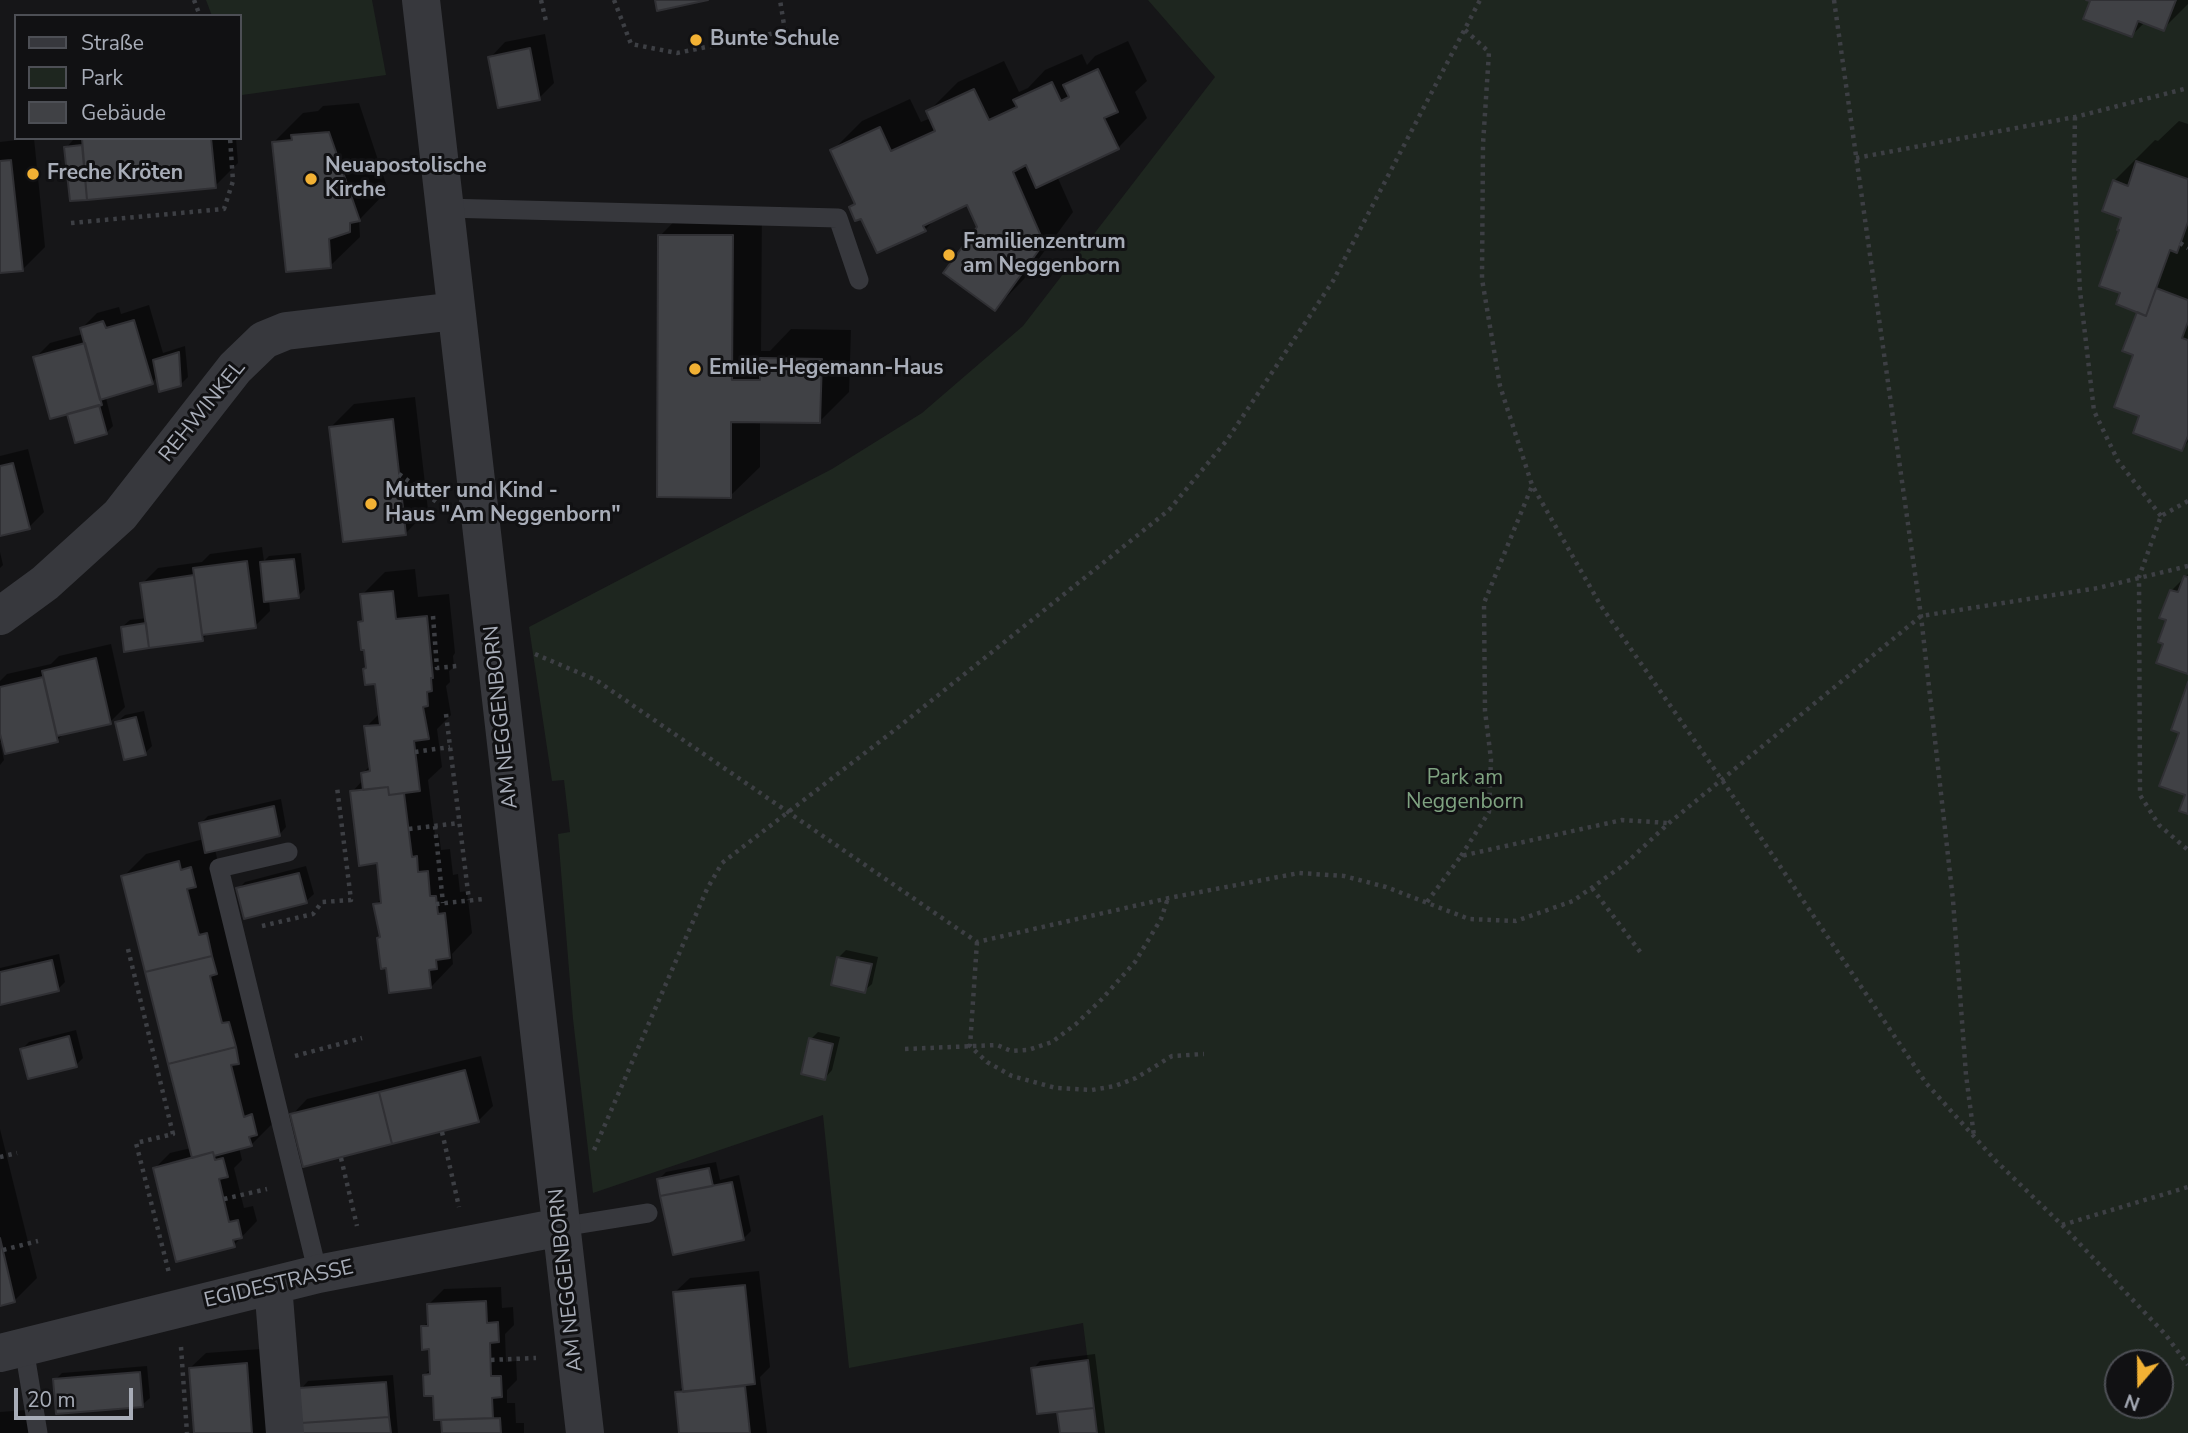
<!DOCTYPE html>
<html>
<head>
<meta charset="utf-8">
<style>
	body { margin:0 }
	#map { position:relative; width:2188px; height:1433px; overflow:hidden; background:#161618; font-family:"Nunito Sans",sans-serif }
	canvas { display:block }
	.legend { position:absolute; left:14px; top:14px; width:228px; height:126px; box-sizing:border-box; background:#111113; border:2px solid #4d4f55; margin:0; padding:9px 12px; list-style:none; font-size:21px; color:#a8adb8 }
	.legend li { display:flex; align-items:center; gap:14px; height:35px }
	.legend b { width:35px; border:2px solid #4d4f55 }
	.north { position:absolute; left:2104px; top:1349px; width:70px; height:70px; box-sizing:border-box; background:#111113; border:2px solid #4d4f55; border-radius:50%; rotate:200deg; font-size:19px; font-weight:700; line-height:28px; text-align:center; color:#a8adb8 }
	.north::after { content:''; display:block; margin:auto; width:24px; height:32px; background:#f2b134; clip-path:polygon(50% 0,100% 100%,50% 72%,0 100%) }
	.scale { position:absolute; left:14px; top:1388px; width:119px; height:32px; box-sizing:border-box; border:4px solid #a8adb8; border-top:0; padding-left:9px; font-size:21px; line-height:24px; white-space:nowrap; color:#a8adb8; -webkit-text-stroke:5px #111113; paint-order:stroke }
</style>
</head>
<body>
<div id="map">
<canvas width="2188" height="1433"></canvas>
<ul class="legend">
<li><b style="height:9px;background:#37383d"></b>Straße</li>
<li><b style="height:19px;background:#1e261f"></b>Park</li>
<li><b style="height:19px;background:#404145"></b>Gebäude</li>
</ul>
<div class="north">N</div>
<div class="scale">20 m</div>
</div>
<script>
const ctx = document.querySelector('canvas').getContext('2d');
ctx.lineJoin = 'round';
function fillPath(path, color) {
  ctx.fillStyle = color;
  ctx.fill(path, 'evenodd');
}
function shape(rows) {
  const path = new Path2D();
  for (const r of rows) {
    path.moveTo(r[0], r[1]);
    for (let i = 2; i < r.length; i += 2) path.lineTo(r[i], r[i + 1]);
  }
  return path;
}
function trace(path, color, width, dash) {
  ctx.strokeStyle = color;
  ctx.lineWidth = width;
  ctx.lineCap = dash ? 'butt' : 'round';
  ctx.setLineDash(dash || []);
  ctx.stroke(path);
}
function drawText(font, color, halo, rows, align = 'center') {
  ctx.font = font + ' "Nunito Sans",sans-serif';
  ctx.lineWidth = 6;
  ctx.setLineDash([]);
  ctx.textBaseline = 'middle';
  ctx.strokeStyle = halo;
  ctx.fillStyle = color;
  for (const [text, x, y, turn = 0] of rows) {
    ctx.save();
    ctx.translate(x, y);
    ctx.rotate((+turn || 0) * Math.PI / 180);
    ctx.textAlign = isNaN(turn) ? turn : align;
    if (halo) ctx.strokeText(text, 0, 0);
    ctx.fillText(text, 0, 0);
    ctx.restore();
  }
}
fillPath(shape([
	[206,0,372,0,386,75,242,95,240,90,240,16,212,16],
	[1148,0,2188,0,2188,1433,1097,1433,1083,1323,849,1368,823,1115,593,1193,573,1019,558,834,570,832,564,780,552,781,529,627,832,469,922,413,1023,326,1215,77],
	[2118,1363,2160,1363,2160,1405,2118,1405]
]), '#1e261f');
fillPath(shape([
	[2091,0,2188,0,2188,4,2163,29,2145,22,2132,35],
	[545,34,554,83,539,98,490,58,505,42],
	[1128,41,1147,81,1135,92,1147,118,1118,148,1057,176,1073,212,1024,279,995,309,979,227,967,203,936,218,925,230,861,216,851,207,856,202,832,151,862,121,910,99,921,122,931,118,928,112,958,82,1004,61,1019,92,1028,88,1045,70,1082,54,1087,65,1095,56],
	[359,103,388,190,359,220,360,237,330,266,274,142,303,113,318,111,323,106],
	[2179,121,2188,124,2188,442,2181,449,2142,415,2135,354,2139,311,2122,292,2124,217,2114,181,2155,140,2158,141],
	[34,138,45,247,22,270,0,272,0,142],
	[83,138,236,138,238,163,215,186,72,200,66,148,73,140],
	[689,206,762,207,761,351,770,351,791,329,851,330,849,392,820,421,760,420,760,467,730,496,660,236],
	[149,305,163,353,185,346,188,377,180,385,158,376,152,382,109,395,106,398,113,426,106,433,68,412,35,358,50,343,83,334,82,328,97,313,119,307,121,314],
	[415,397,428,510,406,533,331,427,354,404],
	[28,449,44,512,29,527,0,535,0,456],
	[262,547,264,561,269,556,301,553,305,589,298,596,269,600,270,611,255,626,209,633,202,639,122,627,130,620,147,618,142,584,158,568,202,562,210,554],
	[0,552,3,565,0,568],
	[415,569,418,597,449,594,455,653,453,656,454,667,449,671,450,682,446,686,451,715,437,729,442,767,428,780,435,835,439,834,441,850,450,849,453,875,458,874,460,892,467,891,472,933,452,954,453,964,431,987,382,936,375,905,382,898,378,861,352,792,363,780,363,773,371,765,366,727,381,712,377,682,368,667,360,622,365,617,362,595,385,572],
	[2188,574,2188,672,2166,642,2171,591],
	[111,644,125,707,110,722,66,732,57,740,0,742,4,760,0,765,0,681,7,674,51,664,59,656],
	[144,711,152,746,145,753,117,722,125,715],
	[281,799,286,827,279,835,215,849,274,1122,251,1145,239,1147,242,1160,234,1168,244,1208,253,1206,257,1221,234,1245,155,1168,170,1153,191,1148,123,877,146,854,204,839,201,823,208,816],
	[194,1156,194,1159,170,1165,170,1162],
	[306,866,314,894,306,901,238,889,245,882],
	[846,950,878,957,872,984,864,991,839,957],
	[59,954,65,982,58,989,0,1003,0,968],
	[76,1030,83,1058,76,1065,22,1049,29,1042],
	[818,1032,840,1037,832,1070,825,1078,811,1039],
	[481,1056,493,1106,478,1121,292,1115,307,1099],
	[0,1129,37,1278,14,1301,0,1304],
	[716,1162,720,1180,739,1175,751,1231,743,1239,659,1179,666,1172],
	[759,1271,770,1367,760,1377,767,1433,681,1433,677,1393,684,1386,674,1293,690,1278],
	[501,1287,502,1308,513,1307,514,1325,505,1334,506,1362,516,1361,517,1380,507,1390,507,1403,515,1403,516,1423,524,1423,524,1433,444,1433,443,1418,424,1375,432,1368,430,1347,423,1327,430,1320,429,1304,444,1289],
	[261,1349,268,1433,196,1433,190,1368,206,1353],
	[1095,1354,1105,1433,1062,1433,1059,1410,1033,1369,1040,1361],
	[147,1366,150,1398,142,1405,55,1380,62,1373],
	[393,1375,398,1433,303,1433,301,1389,308,1381],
	[39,1409,41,1433,0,1433,0,1412]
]), '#0007');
const building = shape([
	[655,0,708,0,657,11,655,0],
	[2086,0,2176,0,2164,31,2138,21,2132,37,2083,19,2090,1,2086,0],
	[530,48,540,100,498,108,488,57,530,48],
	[1098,69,1118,112,1104,118,1119,149,1036,188,1026,165,1013,172,1044,243,995,311,943,273,977,227,967,205,923,226,926,231,877,253,861,219,855,221,849,207,855,204,830,150,880,127,891,151,935,131,926,111,974,89,989,120,1017,107,1013,100,1052,82,1061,101,1069,97,1063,85,1098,69],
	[329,132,360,221,350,223,350,232,329,239,331,268,286,272,272,142,292,140,291,135,329,132],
	[82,138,211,138,216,188,87,200,82,138],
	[82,145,87,200,70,201,64,147,82,145],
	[11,160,23,271,0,273,0,161,11,160],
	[2136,161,2188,179,2188,222,2177,253,2170,250,2146,316,2116,304,2120,293,2099,286,2119,230,2117,230,2121,218,2102,211,2113,180,2128,186,2136,161],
	[658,235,733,235,732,380,760,380,760,358,822,359,820,423,731,422,731,498,657,497,658,235],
	[2156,288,2188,300,2188,322,2182,338,2188,340,2188,436,2182,451,2133,433,2139,416,2114,407,2133,355,2122,351,2137,312,2146,316,2156,288],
	[134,320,153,384,100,400,80,328,103,321,106,328,134,320],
	[85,343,102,405,50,419,33,357,85,343],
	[179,352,181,386,159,392,153,360,179,352],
	[99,405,107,434,75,443,67,414,99,405],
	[393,419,406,535,343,542,329,427,393,419],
	[13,463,30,529,0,536,0,466,13,463],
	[294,559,299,598,264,602,260,562,294,559],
	[247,561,256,628,202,635,193,568,247,561],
	[194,575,203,641,149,648,140,583,194,575],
	[2184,576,2188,577,2188,674,2156,663,2163,644,2158,642,2166,620,2159,618,2170,590,2178,592,2184,576],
	[393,591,396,619,427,616,433,678,431,678,432,691,427,692,428,706,423,707,429,739,414,741,420,791,389,795,388,787,363,790,361,773,370,771,364,726,380,725,375,684,365,685,363,669,366,668,364,650,361,650,358,622,363,621,360,594,393,591],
	[146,623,149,648,124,652,121,627,146,623],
	[96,658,111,724,57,736,42,671,96,658],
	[43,677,58,742,5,754,0,734,0,687,43,677],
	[2188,682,2188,814,2179,811,2185,795,2159,786,2179,733,2171,730,2188,682],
	[136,717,146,755,124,760,115,722,136,717],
	[388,787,389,795,404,793,412,857,417,856,418,872,428,871,430,896,436,896,438,914,445,913,450,958,436,960,437,969,429,970,431,988,389,993,386,968,381,969,377,938,380,937,373,904,381,903,377,863,359,866,350,791,388,787],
	[274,806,280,836,205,853,199,823,274,806],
	[179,861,181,870,191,867,196,887,187,889,199,935,207,933,212,956,145,972,121,876,179,861],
	[299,873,307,903,244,919,236,888,299,873],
	[212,956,217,974,210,976,222,1023,229,1022,236,1047,168,1064,145,972,212,956],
	[837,957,872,964,865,993,831,985,837,957],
	[52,960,59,991,0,1005,0,972,52,960],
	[69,1036,77,1067,28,1079,20,1049,69,1036],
	[809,1038,833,1044,825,1080,801,1074,809,1038],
	[236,1047,239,1064,231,1065,244,1117,252,1114,257,1135,249,1137,252,1146,214,1156,213,1152,192,1158,168,1064,236,1047],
	[465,1070,479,1122,392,1144,379,1092,465,1070],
	[379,1092,392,1144,303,1167,290,1114,379,1092],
	[213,1152,215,1160,223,1158,228,1177,219,1179,229,1222,238,1220,242,1238,233,1240,235,1247,176,1262,153,1168,213,1152],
	[709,1168,713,1186,660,1196,657,1179,709,1168],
	[732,1182,744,1240,673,1255,660,1196,732,1182],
	[0,1238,15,1302,0,1306,0,1238],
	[745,1285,755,1384,683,1392,673,1292,745,1285],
	[486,1301,487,1323,498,1322,499,1342,490,1343,491,1376,501,1376,502,1397,492,1398,493,1418,434,1420,433,1396,424,1396,423,1375,430,1374,429,1349,422,1350,421,1326,428,1326,427,1304,486,1301],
	[1088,1360,1094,1408,1037,1414,1031,1368,1088,1360],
	[247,1363,252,1433,194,1433,189,1368,247,1363],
	[140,1372,143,1407,56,1414,53,1379,140,1372],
	[386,1382,389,1417,301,1423,299,1388,386,1382],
	[745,1386,750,1433,679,1433,675,1392,745,1386],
	[1094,1408,1097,1433,1060,1433,1057,1412,1094,1408],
	[389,1417,391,1433,302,1433,301,1423,389,1417],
	[500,1418,501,1433,442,1433,441,1420,500,1418]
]);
fillPath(building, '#404145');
trace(building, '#303034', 2);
trace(shape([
	[194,0,200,16],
	[541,0,546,21],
	[614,0,631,44,677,53,785,31,780,0],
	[1834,0,1921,616,1953,900,1966,1075,1974,1136],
	[1465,30,1489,52,1483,144,1482,279,1500,386,1532,485,1601,606,1722,780,1926,1083,1996,1161,2062,1225,2165,1334,2188,1365],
	[2075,117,2074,172,2080,291,2094,411,2118,461,2161,516],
	[1856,158,2075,117,2188,88],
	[71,223,224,209,233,181,230,138],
	[2180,243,2188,248],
	[399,474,438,503],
	[2188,501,2161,516,2139,577,2140,795,2159,825,2188,850],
	[433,616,437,668,457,666],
	[535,654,596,680,977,942,1169,898,1299,873,1344,876,1386,887,1469,919,1516,921,1573,901,1625,864,1669,823,1921,616,2098,588,2188,566],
	[446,714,469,900],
	[415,752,450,747],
	[435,826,443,903],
	[409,829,459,823],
	[1461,856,1489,812,1491,759,1485,711,1484,603,1532,486],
	[1592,888,1641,953],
	[1427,902,1461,856,1622,820,1668,823],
	[436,904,484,899],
	[262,926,313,914,322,902,351,900,337,787],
	[977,942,970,1046,987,1062,1012,1076,1056,1088,1092,1090,1115,1086,1136,1078,1172,1056,1204,1054],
	[128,949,173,1134,136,1143,169,1273],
	[905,1049,997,1045,1011,1051,1028,1050,1052,1042,1076,1024,1101,1000,1135,962,1161,919,1168,898],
	[295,1056,362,1038],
	[442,1132,459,1207],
	[594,1150,707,889,722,863,896,729,1169,510,1227,440,1333,281,1480,0],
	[0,1157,17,1153],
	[341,1158,357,1226],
	[224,1199,267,1189],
	[2062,1225,2188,1187],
	[3,1250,38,1241],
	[181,1347,187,1433],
	[491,1360,536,1358]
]), '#3d3f44', 4.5, [3.5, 5]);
trace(shape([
	[444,208,838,218,859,280],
	[288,852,219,868,318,1274],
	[561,1227,648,1213],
	[24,1348,38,1433]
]), '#37383d', 19);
trace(shape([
	[421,0,585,1433],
	[0,616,45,583,120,515,235,368,264,340,286,331,456,311],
	[273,1285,285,1433],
	[0,1353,318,1274,561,1227]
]), '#37383d', 38);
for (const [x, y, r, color] of [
	[696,40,7,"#f2b134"],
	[33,174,7,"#f2b134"],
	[311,179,7,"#f2b134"],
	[949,255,7,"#f2b134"],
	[695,369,7,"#f2b134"],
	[371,504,7,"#f2b134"]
]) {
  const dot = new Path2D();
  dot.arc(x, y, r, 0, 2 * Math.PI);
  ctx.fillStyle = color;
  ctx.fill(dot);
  trace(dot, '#111113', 2.5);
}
drawText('bold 21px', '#a8adb8', '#111113', [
	["Bunte Schule",710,40],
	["Neuapostolische",325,167],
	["Kirche",325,191],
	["Freche Kröten",47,174],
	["Familienzentrum",963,243],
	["am Neggenborn",963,267],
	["Emilie-Hegemann-Haus",709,369],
	["Mutter und Kind -",385,492],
	["Haus \"Am Neggenborn\"",385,516]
], 'left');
drawText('21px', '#a8adb8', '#111113', [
	["REHWINKEL",203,412,-51],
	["AM NEGGENBORN",502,717,-96],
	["AM NEGGENBORN",567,1280,-96],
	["EGIDESTRASSE",279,1285,-13]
]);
drawText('21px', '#7fa381', '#111113', [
	["Park am",1465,779],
	["Neggenborn",1465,803]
]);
</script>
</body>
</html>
